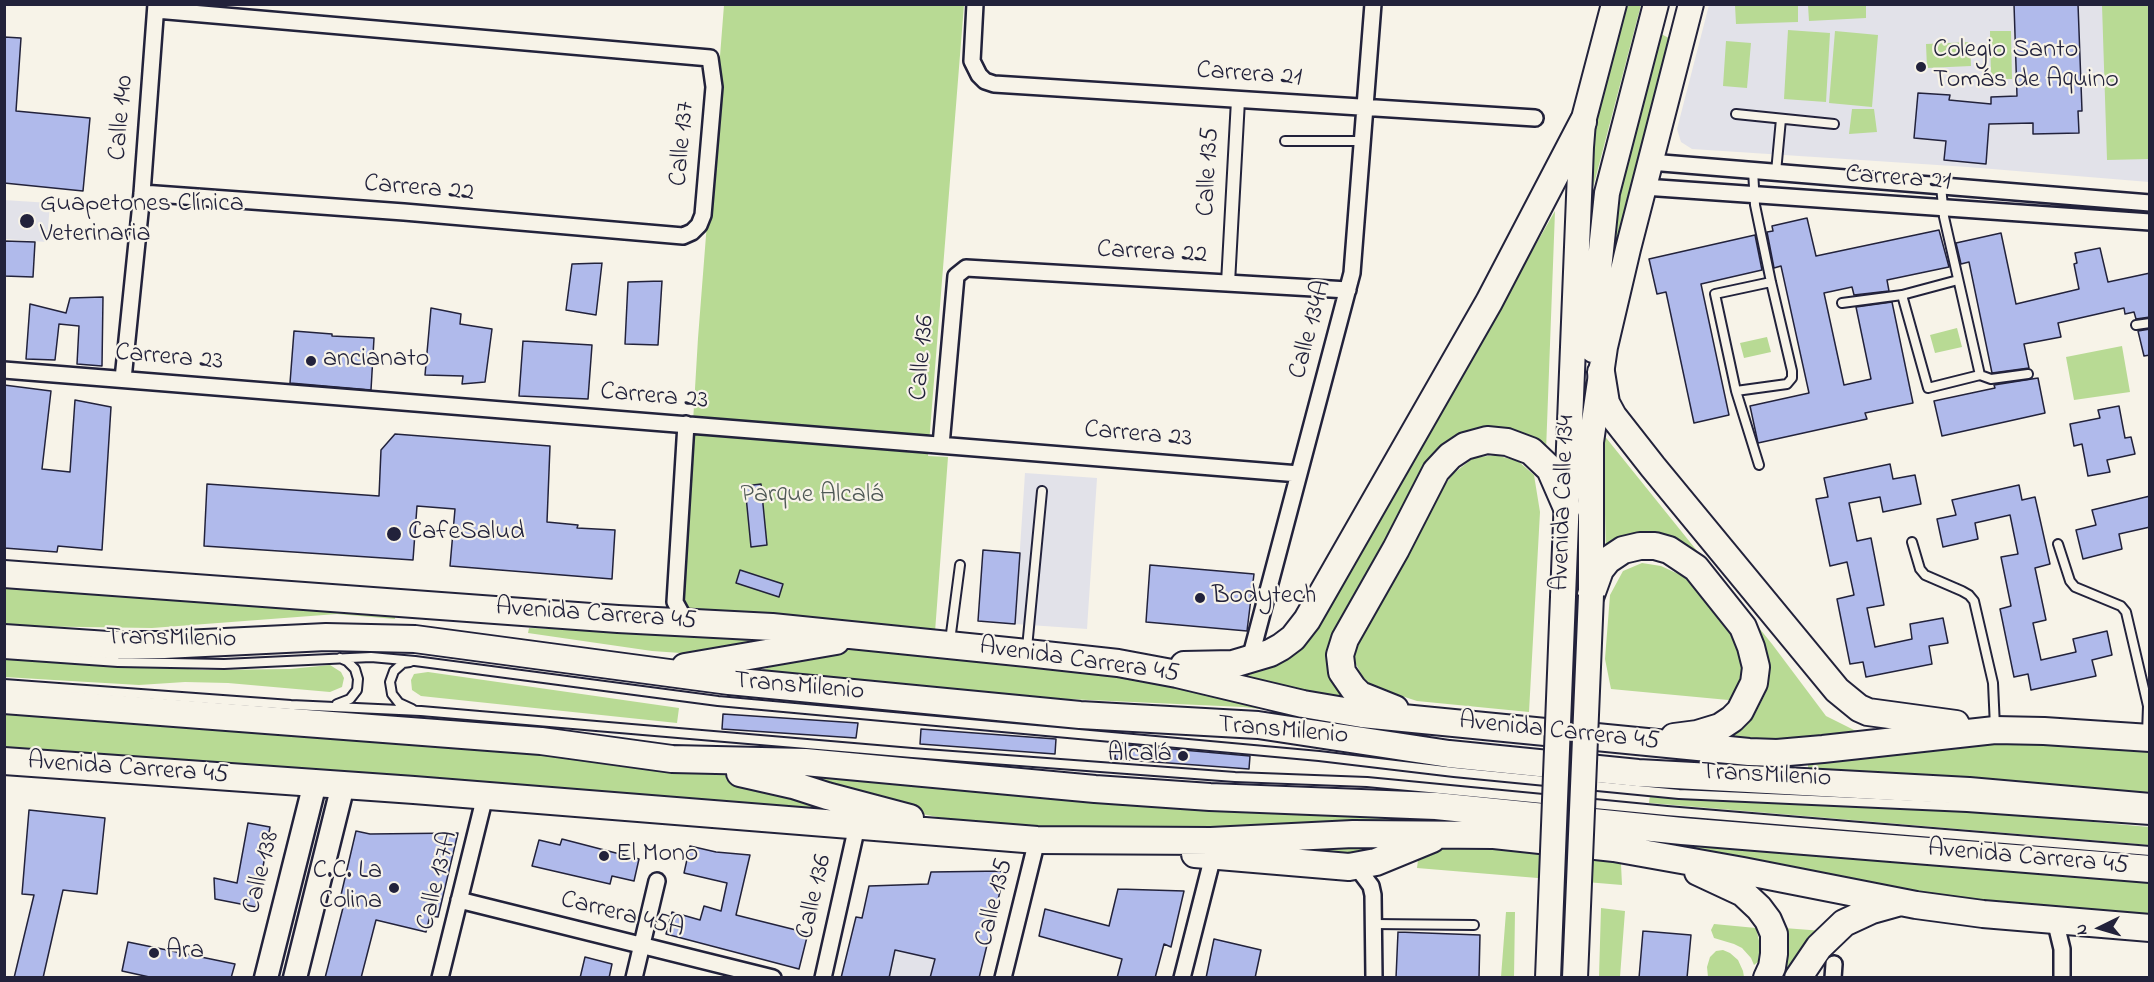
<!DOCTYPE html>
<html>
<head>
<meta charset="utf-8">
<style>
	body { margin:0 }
	#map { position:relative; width:2154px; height:982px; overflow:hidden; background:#f7f3e8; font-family:"Indie Flower",sans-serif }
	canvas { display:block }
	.frame { position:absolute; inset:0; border:6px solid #22223b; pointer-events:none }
	.north { position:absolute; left:2070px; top:898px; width:60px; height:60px; -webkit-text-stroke:4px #f7f3e8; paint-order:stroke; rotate:265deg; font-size:16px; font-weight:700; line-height:24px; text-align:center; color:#22223b }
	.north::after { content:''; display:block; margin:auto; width:21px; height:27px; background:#22223b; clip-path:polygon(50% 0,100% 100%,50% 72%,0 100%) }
</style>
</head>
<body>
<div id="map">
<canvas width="2154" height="982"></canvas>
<div class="frame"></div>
<div class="north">N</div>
</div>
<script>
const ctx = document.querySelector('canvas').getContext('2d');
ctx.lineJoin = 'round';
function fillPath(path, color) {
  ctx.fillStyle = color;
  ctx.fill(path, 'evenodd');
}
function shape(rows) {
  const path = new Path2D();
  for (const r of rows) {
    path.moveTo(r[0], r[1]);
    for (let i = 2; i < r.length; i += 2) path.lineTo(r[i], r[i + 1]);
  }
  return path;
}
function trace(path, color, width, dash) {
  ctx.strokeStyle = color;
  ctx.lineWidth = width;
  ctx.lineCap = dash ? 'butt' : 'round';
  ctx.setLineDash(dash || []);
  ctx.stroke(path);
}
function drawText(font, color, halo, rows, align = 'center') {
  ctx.font = font + ' "Indie Flower",sans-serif';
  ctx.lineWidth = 4.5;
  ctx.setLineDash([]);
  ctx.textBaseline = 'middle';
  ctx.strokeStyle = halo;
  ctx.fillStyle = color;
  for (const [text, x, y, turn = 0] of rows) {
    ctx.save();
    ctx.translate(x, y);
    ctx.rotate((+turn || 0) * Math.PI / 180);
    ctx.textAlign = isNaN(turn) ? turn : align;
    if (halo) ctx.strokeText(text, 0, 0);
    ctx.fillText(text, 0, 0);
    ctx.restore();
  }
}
fillPath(shape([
	[1709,5,2149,5,2149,182,1968,167,1692,149,1681,142,1677,129],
	[4,200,50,203,47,242,5,239],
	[1025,473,1097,478,1087,629,1015,624],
	[851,938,935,959,930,978,888,977,889,972,845,962]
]), '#e2e2e9');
fillPath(shape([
	[724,5,964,5,928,456,948,457,935,632,682,607,698,338],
	[1621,5,1641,5,1590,199,1585,162],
	[1735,5,1798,5,1798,22,1736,24],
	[1808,5,1866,5,1866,18,1809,21],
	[2102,5,2149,5,2149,159,2107,160],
	[1788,30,1830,33,1826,102,1784,99],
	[1835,31,1878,35,1872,107,1829,103],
	[1990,31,2011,31,2012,79,1991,79],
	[1657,32,1671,39,1602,306,1610,197],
	[1726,41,1751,43,1747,88,1723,86],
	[1970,42,1971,66,1927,68,1926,44],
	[1852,109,1874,109,1877,132,1849,134],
	[1555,211,1546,451,1528,439,1435,458,1338,687,1346,701,1258,682,1222,672,1291,655,1302,649,1312,635],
	[1957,328,1962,347,1935,353,1930,335],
	[1767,337,1771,352,1744,358,1740,343],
	[2122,346,2130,392,2074,400,2066,357],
	[1603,434,1772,644,1826,716,1862,734,1804,740,1730,737,1753,718,1766,692,1763,661,1680,543,1666,535,1633,538,1606,554],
	[1495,455,1518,461,1534,475,1540,512,1529,712,1417,701,1371,686,1362,676,1352,656,1357,633,1435,498,1453,474,1473,458],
	[1642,563,1661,566,1687,578,1728,624,1741,652,1744,677,1739,701,1611,689,1605,659,1610,595,1623,571],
	[4,583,396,610,395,619,337,614,152,628,15,626,5,624],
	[616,627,796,637,723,653,681,653,652,651,528,633,529,628,585,630],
	[865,645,1106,669,1279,711,1243,707,1045,698,760,671,787,660,834,648],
	[4,657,203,670,290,669,330,665,341,672,344,678,342,687,330,692,228,683,185,682,139,685,54,680,5,677],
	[428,672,679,708,677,723,421,696,412,690,411,680,414,674],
	[4,712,561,754,689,769,722,774,774,788,839,812,5,754],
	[2016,741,2149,749,2149,793,1808,768,1808,757,1947,744],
	[784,773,1056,797,1285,814,1418,817,1417,825,1179,834,985,826,906,811],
	[1650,795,1924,807,2149,827,2149,845,1649,803],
	[1622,836,2149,879,2149,920,1914,896],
	[1455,843,1613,857,1621,864,1622,885,1417,868,1419,852],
	[1372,845,1367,853,1360,856,1253,848],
	[1601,908,1625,911,1620,977,1599,977],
	[1506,912,1515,912,1514,977,1501,977],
	[1714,924,1756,928,1760,945,1758,962,1754,965,1751,958,1742,948,1734,944,1714,938,1711,930],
	[1784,928,1823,931,1794,971,1782,968],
	[1723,950,1730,953,1738,960,1743,971,1744,977,1708,977,1707,967,1710,957,1716,951]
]), '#b8da94');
const building = shape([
	[2014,4,2078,4,2082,111,2078,111,2079,133,2033,134,2033,123,1989,124,1986,164,1944,160,1946,141,1914,138,1918,93,1950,95,1949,100,1991,104,1991,97,2017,96,2014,4],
	[4,37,21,38,16,111,90,118,83,191,4,183,4,37],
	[1807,218,1816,256,1939,230,1949,267,1887,280,1889,291,1854,295,1852,287,1824,293,1844,385,1871,379,1856,307,1892,302,1913,403,1865,413,1867,419,1758,443,1750,406,1809,393,1781,266,1774,268,1767,232,1773,231,1772,226,1807,218],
	[2001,233,2016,304,2079,289,2074,264,2077,263,2075,253,2100,248,2108,282,2150,273,2150,317,2136,319,2134,312,2125,314,2124,308,2058,323,2061,337,2024,344,2029,368,1992,373,1969,262,1961,264,1956,243,2001,233],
	[1755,235,1762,270,1701,284,1729,415,1694,423,1666,292,1657,294,1649,259,1755,235],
	[4,241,35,242,33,277,4,276,4,241],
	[602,263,596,315,566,310,572,264,602,263],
	[662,281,658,345,625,344,628,282,662,281],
	[103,297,102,366,77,364,79,326,59,324,55,360,26,359,30,304,66,313,70,298,103,297],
	[431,308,461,314,460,324,492,329,485,382,462,384,463,376,425,375,431,308],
	[2150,329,2150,355,2144,356,2138,331,2150,329],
	[294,331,332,334,332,336,374,338,371,390,290,383,294,331],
	[523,341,592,345,588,399,519,396,523,341],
	[2038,378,2045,413,1942,436,1934,401,1995,388,1994,385,2038,378],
	[4,385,51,391,42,469,70,472,75,400,111,407,102,550,58,546,57,552,4,548,4,385],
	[2119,406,2125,438,2131,437,2135,454,2107,460,2110,472,2088,476,2082,444,2074,446,2070,424,2100,418,2098,410,2119,406],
	[395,434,550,446,547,522,578,525,577,528,615,530,612,579,450,566,455,509,417,506,413,560,204,546,207,484,379,496,381,450,395,434],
	[1890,464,1893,479,1915,475,1921,504,1883,512,1880,497,1849,503,1857,541,1871,538,1884,605,1867,608,1875,647,1912,639,1910,624,1943,618,1948,643,1929,646,1932,664,1866,677,1863,662,1850,664,1837,599,1854,595,1847,562,1830,566,1816,499,1828,497,1824,478,1890,464],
	[761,484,767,545,751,547,745,486,761,484],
	[2019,485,2022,500,2035,497,2050,564,2035,568,2046,620,2033,623,2041,660,2076,652,2073,639,2107,631,2112,655,2092,660,2096,676,2031,690,2028,674,2014,677,2000,609,2011,606,2001,557,2018,554,2010,515,1975,523,1978,539,1943,547,1937,519,1956,515,1952,500,2019,485],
	[2150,496,2150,527,2119,534,2122,549,2083,559,2076,530,2096,525,2092,510,2150,496],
	[983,550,1020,553,1015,624,978,621,983,550],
	[1150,565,1254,574,1247,631,1146,622,1150,565],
	[740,570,783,584,779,597,736,583,740,570],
	[723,714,858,723,856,738,722,729,723,714],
	[921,729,1056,739,1055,754,920,744,921,729],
	[1116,744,1250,756,1249,769,1115,759,1116,744],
	[29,810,105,818,97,894,63,890,43,978,14,978,34,895,22,894,29,810],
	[248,823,270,827,256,907,215,899,214,878,237,883,248,823],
	[356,831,370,834,458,833,438,917,430,916,426,932,376,920,361,978,325,978,346,896,341,895,356,831],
	[562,839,639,859,634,881,612,876,610,884,532,866,539,840,560,845,562,839],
	[690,846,716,852,750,855,736,915,808,933,799,969,666,934,672,912,700,920,704,906,721,911,727,883,684,873,690,846],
	[1005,871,979,978,930,978,935,959,895,950,889,978,841,978,856,917,862,918,869,886,928,884,931,872,1005,871],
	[1118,889,1184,891,1171,947,1164,944,1155,978,1117,978,1122,959,1039,936,1045,909,1109,926,1118,889],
	[1643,931,1691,935,1687,978,1639,978,1643,931],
	[1398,932,1480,935,1479,978,1396,978,1398,932],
	[1214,939,1261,950,1255,978,1206,978,1214,939],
	[128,942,235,964,231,978,154,978,122,971,128,942],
	[585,957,612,964,609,978,580,978,585,957]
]);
fillPath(building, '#b0baeb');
trace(building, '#22223b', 1.5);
const service = shape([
	[1736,114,1834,124],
	[1285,141,1363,141],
	[1753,170,1755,205,1771,282,1792,371,1792,378,1787,384,1736,391,1715,294,1771,282],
	[1776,172,1781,119],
	[1941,186,1944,217,1980,375],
	[1958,280,1902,295,1928,388,1980,375,1991,379,2028,374],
	[1842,303,1902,295],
	[2136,325,2150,323],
	[1736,391,1759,465],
	[1912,542,1920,569,1925,575,1962,591,1969,595,1974,601,1993,683,1995,727],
	[2058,544,2070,581,2075,587,2121,606,2126,612,2148,706,2147,734],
	[950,641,960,565],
	[1027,648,1042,491],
	[4,654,118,662,224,664,371,657,415,661,718,701,1319,756,1454,772,1679,794,1967,807,2150,820],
	[410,662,403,663,394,671,390,682,392,694,399,703,412,709],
	[4,684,291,705,421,711,912,753,1235,777,1367,782,1667,811,2150,851],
	[337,704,350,699,357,690,358,679,355,669,347,661,340,658],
	[1374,924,1474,925]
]);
const pedestrian = shape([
	[1228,283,1238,100]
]);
const minor = shape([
	[975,4,972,61,979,75,985,81,994,84,1535,118],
	[1650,162,2150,203],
	[1644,187,2150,222],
	[142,193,404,212,683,236,692,232,699,225,703,215,714,87,710,58,156,10],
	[4,370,1299,474],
	[123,379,142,193,156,4],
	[941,445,956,276,966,268,1348,290],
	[686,622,675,602,686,424],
	[1250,659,1352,273,1373,4],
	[1356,866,1371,886,1373,895,1374,978],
	[459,900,773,978],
	[2055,920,2062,949,2062,978],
	[440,978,485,796],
	[634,978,657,881],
	[823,978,857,826],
	[1003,978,1037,840],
	[1182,978,1213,856],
	[1833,978,1834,964]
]);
const secondary = shape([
	[266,978,315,783],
	[295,978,343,785]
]);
const primary = shape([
	[1593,350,1594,317,1607,193,1656,4],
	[1591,592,1591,442,1605,347,1628,249,1691,4],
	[1563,597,1581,147,1583,122,1614,4]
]);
const trunk = shape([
	[1601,372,1606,403,1613,416,1653,467,1837,690,1859,708,1868,712,1956,724],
	[4,574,618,619,772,627,1027,653,1118,663,1177,674,1303,704,1362,714,1749,752,1777,753,1823,749,1995,730,2044,731,2150,738],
	[1591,595,1600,570,1608,560,1623,550,1640,546,1655,546,1669,550,1696,568,1743,627,1751,647,1756,667,1754,683,1740,711,1732,719,1720,727,1697,734,1674,737],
	[4,638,108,645,164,645,326,637,415,639,729,681,1080,715,1258,725,1449,754,1638,773,1969,791,2150,807],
	[1184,665,1233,664,1270,653,1281,647,1293,638,1307,620,1489,302,1583,122],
	[685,667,836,641],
	[4,700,541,741,672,759,805,762,1095,789,1210,797,1436,806,1682,831,2150,869],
	[1395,709,1360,695,1353,688,1342,672,1340,655,1345,639,1396,549,1436,471,1450,456,1465,446,1487,440,1507,442,1531,451,1550,469,1567,508],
	[4,761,414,790,1037,840,1211,841,1353,834,1494,835,1614,848,1743,871,1916,905,1983,914,2150,928],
	[740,773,793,785,827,796,910,818],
	[1195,854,1349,867,1376,862,1432,839],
	[1698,872,1743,893,1759,908,1768,920,1774,934,1774,954,1772,967,1767,978],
	[1798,978,1819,947,1844,923,1872,910,1897,903]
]);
trace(service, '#22223b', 12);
trace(pedestrian, '#22223b', 16);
trace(minor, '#22223b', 20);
trace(secondary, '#22223b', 27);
trace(primary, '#22223b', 28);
trace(trunk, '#22223b', 30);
trace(service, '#f7f3e8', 8);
trace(pedestrian, '#f7f3e8', 12);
trace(minor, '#f7f3e8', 15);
trace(secondary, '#f7f3e8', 22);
trace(primary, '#f7f3e8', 24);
trace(trunk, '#f7f3e8', 26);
const primaryBridge = shape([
	[1548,978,1563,597],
	[1575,978,1591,595]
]);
trace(primaryBridge, '#22223b', 28, []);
trace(primaryBridge, '#f7f3e8', 24);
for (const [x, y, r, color] of [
	[1921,67,6,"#22223b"],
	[27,221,8,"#22223b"],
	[311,361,6,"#22223b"],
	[394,534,8,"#22223b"],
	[1200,598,6,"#22223b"],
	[1183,756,6,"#22223b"],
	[604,856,6,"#22223b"],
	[394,888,6,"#22223b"],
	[154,953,6,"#22223b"]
]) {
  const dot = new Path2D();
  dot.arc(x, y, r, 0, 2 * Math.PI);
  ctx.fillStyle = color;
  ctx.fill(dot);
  trace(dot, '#f7f3e8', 2);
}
drawText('26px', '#22223b', '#f7f3e8', [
	["Colegio Santo",1933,52],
	["Tomás de Aquino",1933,82],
	["Guapetones Clínica",40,206],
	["Veterinaria",40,236],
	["ancianato",323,361],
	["CafeSalud",408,534],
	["Bodytech",1212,598],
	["Alcalá",1171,756,"right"],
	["El Mono",616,856],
	["C.C. La",382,873,"right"],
	["Colina",382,903,"right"],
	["Ara",166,953]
], 'left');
drawText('26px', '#22223b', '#f7f3e8', [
	["Carrera 21",1249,76,4],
	["Calle 140",123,118,-85],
	["Calle 137",684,144,-85],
	["Calle 135",1210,172,-87],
	["Carrera 21",1898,180,4],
	["Carrera 22",419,190,5],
	["Carrera 22",1152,254,3],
	["Calle 134A",1312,330,-75],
	["Calle 136",924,358,-85],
	["Carrera 23",169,359,5],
	["Carrera 23",654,398,5],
	["Carrera 23",1138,436,5],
	["Avenida Calle 134",1565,503,-88],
	["Avenida Carrera 45",596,616,4],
	["TransMilenio",171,640,1],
	["Avenida Carrera 45",1079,662,8],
	["TransMilenio",799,688,5],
	["TransMilenio",1283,732,5],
	["Avenida Carrera 45",1559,733,6],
	["Avenida Carrera 45",128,770,4],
	["TransMilenio",1766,777,3],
	["Avenida Carrera 45",2028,859,5],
	["Calle 138",263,873,-76],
	["Calle 137A",439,881,-76],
	["Calle 136",816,897,-77],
	["Calle 135",996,903,-76],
	["Carrera 45A",622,916,14]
]);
drawText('26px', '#4f5956', '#f7f3e8', [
	["Parque Alcalá",812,497]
]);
</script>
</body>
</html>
